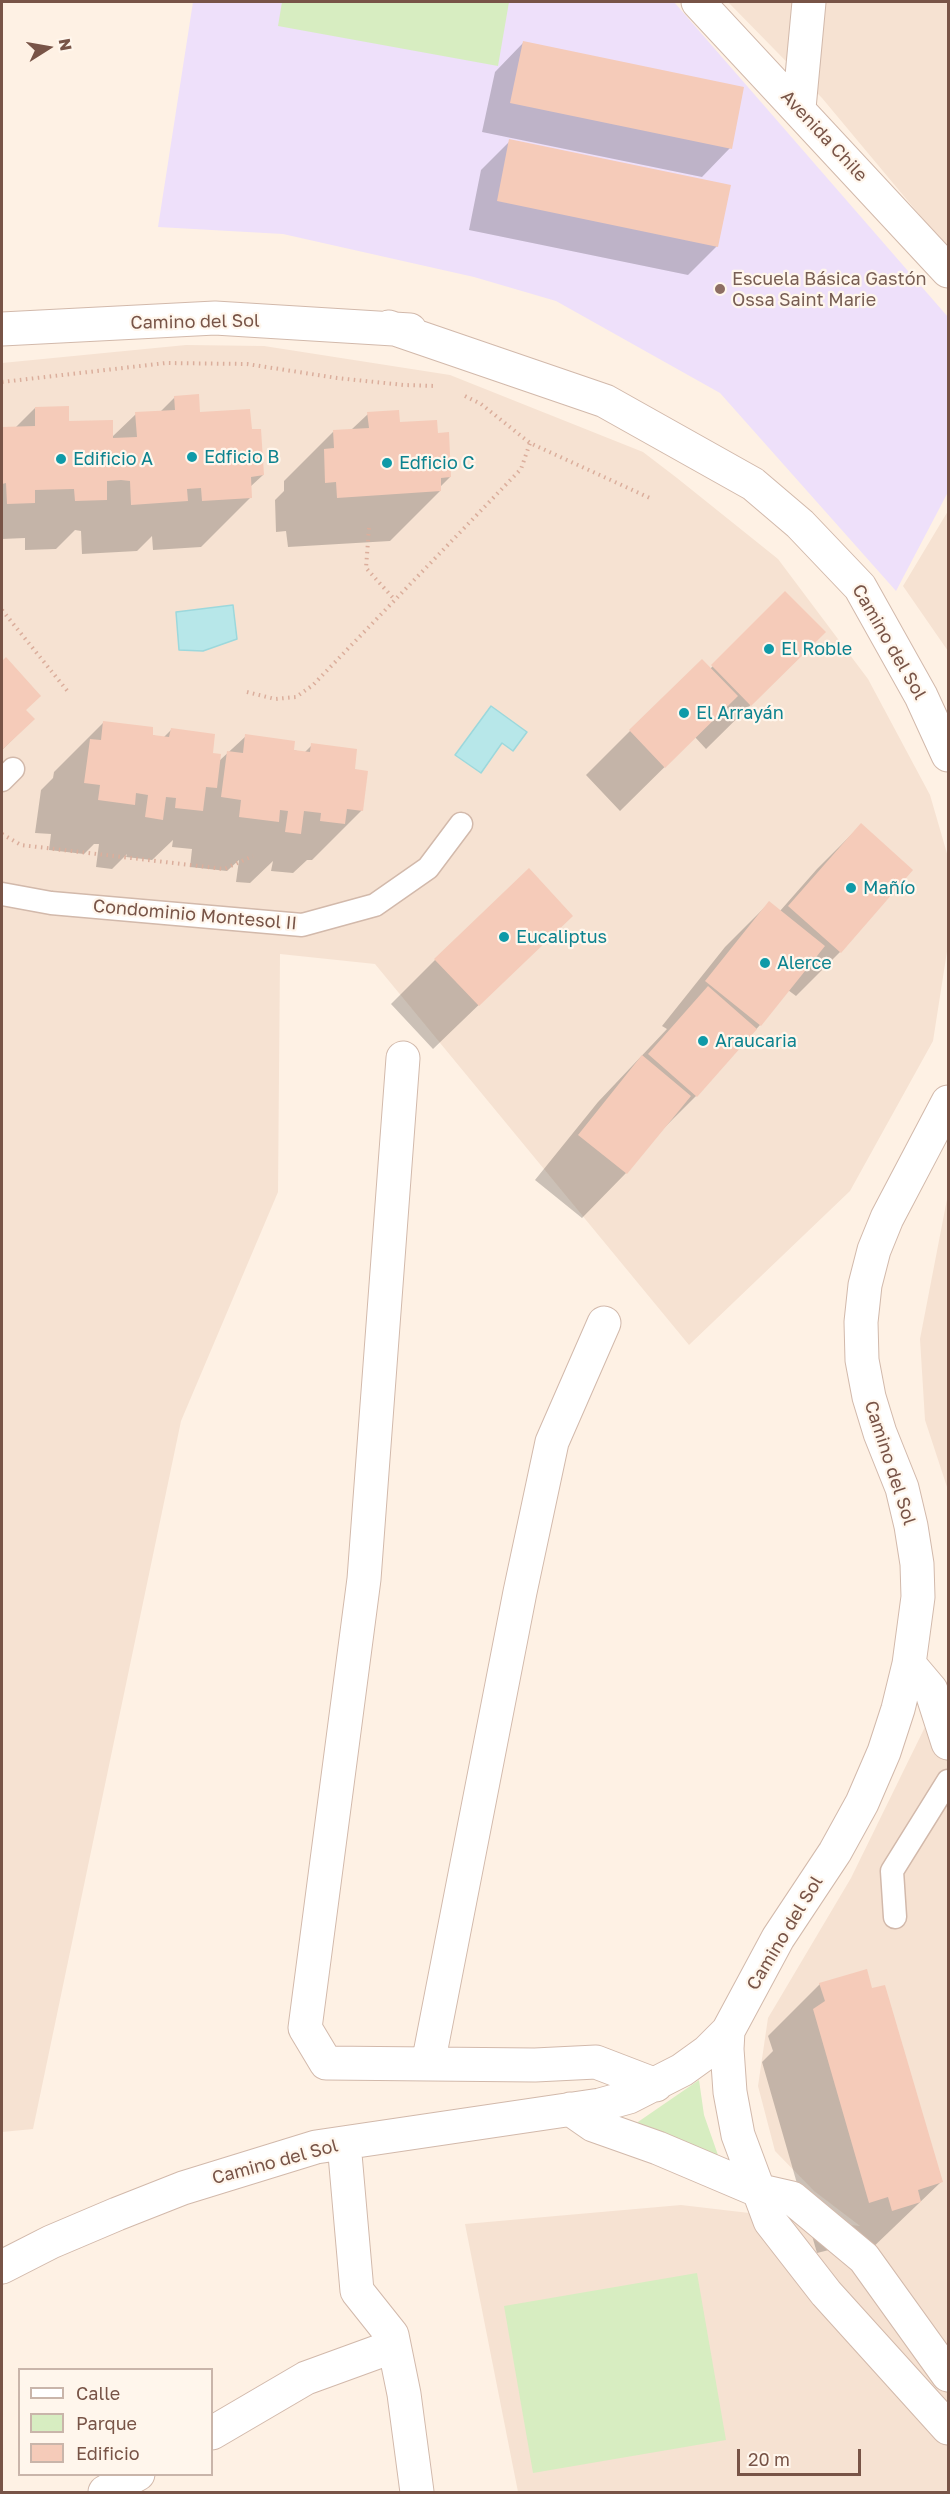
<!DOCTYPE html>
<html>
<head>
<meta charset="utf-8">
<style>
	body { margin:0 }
	#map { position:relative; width:950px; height:2494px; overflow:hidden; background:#fef1e4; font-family:"Golos Text",sans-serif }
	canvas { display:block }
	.frame { position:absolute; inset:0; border:3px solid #785447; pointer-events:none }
	.legend { position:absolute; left:18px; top:2368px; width:195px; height:108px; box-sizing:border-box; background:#fff6ec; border:2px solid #c9b5aa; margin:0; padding:8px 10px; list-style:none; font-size:18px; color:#785447 }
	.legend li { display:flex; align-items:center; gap:12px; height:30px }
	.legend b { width:30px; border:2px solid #c9b5aa }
	.north { position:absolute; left:18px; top:18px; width:60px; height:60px; -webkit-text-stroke:4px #fff6ec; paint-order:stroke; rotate:79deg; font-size:16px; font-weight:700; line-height:24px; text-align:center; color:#785447 }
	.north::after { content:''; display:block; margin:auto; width:21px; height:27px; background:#785447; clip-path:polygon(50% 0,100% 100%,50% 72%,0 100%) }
	.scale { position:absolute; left:737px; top:2449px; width:124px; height:27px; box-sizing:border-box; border:3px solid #785447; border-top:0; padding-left:8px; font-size:18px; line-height:21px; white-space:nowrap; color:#785447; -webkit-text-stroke:4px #fff6ec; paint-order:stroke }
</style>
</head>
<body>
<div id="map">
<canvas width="950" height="2494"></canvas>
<div class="frame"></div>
<ul class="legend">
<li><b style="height:8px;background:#fff"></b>Calle</li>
<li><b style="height:16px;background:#d7edc1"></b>Parque</li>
<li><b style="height:16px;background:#f5cbb9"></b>Edificio</li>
</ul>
<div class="north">N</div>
<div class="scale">20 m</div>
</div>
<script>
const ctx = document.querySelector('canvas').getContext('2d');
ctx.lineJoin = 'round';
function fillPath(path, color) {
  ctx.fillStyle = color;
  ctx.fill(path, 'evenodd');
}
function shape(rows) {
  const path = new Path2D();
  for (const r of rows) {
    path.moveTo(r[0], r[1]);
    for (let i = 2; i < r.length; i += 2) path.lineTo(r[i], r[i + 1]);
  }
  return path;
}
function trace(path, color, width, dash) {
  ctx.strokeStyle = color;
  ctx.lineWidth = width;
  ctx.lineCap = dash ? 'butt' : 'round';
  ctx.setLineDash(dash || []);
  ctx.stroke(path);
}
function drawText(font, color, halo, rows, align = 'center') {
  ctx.font = font + ' "Golos Text",sans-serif';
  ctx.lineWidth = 4.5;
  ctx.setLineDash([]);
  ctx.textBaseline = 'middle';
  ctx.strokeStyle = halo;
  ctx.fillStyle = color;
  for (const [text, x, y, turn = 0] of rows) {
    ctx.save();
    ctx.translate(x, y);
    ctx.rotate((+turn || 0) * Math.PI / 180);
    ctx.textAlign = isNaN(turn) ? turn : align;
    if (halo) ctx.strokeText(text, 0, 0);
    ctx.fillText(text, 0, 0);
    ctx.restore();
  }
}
fillPath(shape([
	[728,2,948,2,948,249,822,98],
	[186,345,264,346,450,375,643,452,677,478,778,559,868,679,930,795,948,857,948,945,933,1041,850,1191,689,1345,375,964,280,954,278,1192,181,1421,33,2129,2,2132,2,363],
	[948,511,948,651,903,586],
	[948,1194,948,1490,925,1420,920,1339],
	[948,1680,948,2492,518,2492,465,2224,681,2205,860,2226,814,2191,775,2151,758,2086,768,2018,851,1878]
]), '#f6e2d2');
fillPath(shape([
	[193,2,674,2,948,317,948,492,896,591,720,393,556,301,474,277,283,234,158,227]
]), '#eee0fa');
fillPath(shape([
	[282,2,509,2,498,66,278,26],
	[699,2080,704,2115,719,2158,635,2124],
	[697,2273,726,2440,533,2473,504,2306]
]), '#d7edc1');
const water = shape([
	[233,605,237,639,203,651,179,650,176,612,233,605],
	[491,706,527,732,513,751,502,743,481,773,455,755,491,706]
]);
fillPath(water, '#b7e7e9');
trace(water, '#9cd8dc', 1.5);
fillPath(shape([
	[523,43,730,148,702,177,482,132,495,72],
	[510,141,717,246,688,275,469,230,481,170],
	[175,397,199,413,251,431,263,475,250,487,251,497,201,547,153,550,152,536,137,551,82,554,81,531,75,530,56,549,25,550,25,538,2,539,2,429,15,428,35,408,112,437,136,414,160,412],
	[368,414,437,434,450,477,440,487,440,491,390,541,288,547,286,531,276,532,275,500,284,491,284,481,333,432,351,430],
	[785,593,780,676,706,749,695,737,620,811,586,775,630,731,710,669],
	[6,659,25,710,33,719,2,750,2,663],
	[104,722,163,738,171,730,219,761,246,736,304,753,312,745,353,771,362,810,312,860,307,860,293,873,271,871,273,861,250,883,236,882,239,860,227,871,190,867,192,849,172,847,173,840,152,860,126,857,127,854,112,869,96,867,99,844,94,844,84,854,49,850,51,834,35,833,41,790,53,778,54,772],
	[861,825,911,870,840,952,796,996,788,990,760,1025,696,1096,657,1135,626,1173,582,1218,535,1180,598,1102,667,1029,662,1026,725,947,769,903,780,911,817,869],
	[571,916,433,1049,391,1004,435,960],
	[820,1984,871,1990,941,2182,867,2253,841,2261,837,2248,817,2253,762,2062,773,2051,768,2036]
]), '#0003');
fillPath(shape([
	[523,41,744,87,732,149,510,103],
	[509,139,731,185,718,247,497,201],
	[199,394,200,412,250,409,252,429,261,429,264,475,251,477,252,498,202,501,201,488,187,489,188,501,131,505,130,481,121,480,107,481,107,500,75,501,74,489,35,490,35,503,7,504,6,483,2,484,2,427,35,426,35,407,69,406,69,421,113,420,113,438,137,437,135,412,175,410,174,396],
	[399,410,400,422,437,420,438,433,449,432,451,477,441,478,441,491,337,498,336,482,325,483,324,449,334,448,333,430,369,428,367,412],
	[785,591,826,632,751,706,711,665],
	[6,657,41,696,26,710,35,719,3,749,2,661],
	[702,659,738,696,665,768,629,730],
	[103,721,153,727,153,735,169,737,171,728,215,734,213,753,221,754,217,788,206,787,203,811,175,808,176,798,166,797,163,820,145,817,148,795,136,793,135,805,98,800,100,785,84,783,90,739,101,740],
	[245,734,295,741,294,750,310,752,311,743,357,749,355,769,368,771,363,811,347,809,345,824,320,821,321,813,304,811,301,834,285,832,288,811,280,810,279,822,239,817,241,800,221,797,227,751,243,753],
	[861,823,913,870,841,953,788,906],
	[529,868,573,916,479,1006,434,959],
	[769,901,825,946,761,1026,705,981],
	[708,986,757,1029,697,1097,648,1054],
	[642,1055,691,1096,627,1174,578,1135],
	[867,1969,872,1988,885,1985,943,2182,918,2190,921,2202,892,2211,888,2197,869,2203,813,2009,825,2001,819,1983]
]), '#f5cbb9');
const lane = shape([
	[2,780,13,769],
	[2,894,51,903,302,925,375,905,428,868,461,824],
	[895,1917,892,1871,948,1781]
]);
const street = shape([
	[698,2,948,271],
	[799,108,809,2],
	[389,327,605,401,753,484,800,524,860,587,921,696,948,755],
	[2,329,215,318,410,330],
	[403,1058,364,1579,305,2028,326,2063,535,2065,596,2062,656,2085],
	[909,1664,931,1690,948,1743],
	[728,2031,727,2049,730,2092,738,2135,770,2221,826,2293,948,2428],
	[428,2064,520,1592,552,1442,604,1323],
	[570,2109,593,2125,658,2148,757,2190,792,2198,864,2258,948,2375],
	[344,2143,357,2291,392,2335,404,2394,417,2492],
	[2,2267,51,2242,117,2214,183,2188,316,2147,600,2105,629,2097,682,2070,707,2052,728,2031,778,1938,835,1852,862,1803,884,1752,898,1709,909,1664,918,1597,917,1564,911,1526,902,1488,880,1433,869,1397,862,1360,861,1322,865,1285,874,1250,887,1218,948,1102],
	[212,2433,306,2378,394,2346],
	[105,2492,138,2474]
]);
trace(lane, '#d2b9ab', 25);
trace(street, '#d2b9ab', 35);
trace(shape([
	[2,382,166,363,247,364,337,378,404,385,437,386],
	[465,396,481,404,530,443,650,498],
	[369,528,366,568,395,600],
	[2,610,69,693],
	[247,692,275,699,296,697,313,685,521,469,530,443],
	[2,834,21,845,224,869,253,856]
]), '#dbae9c', 4, [1.5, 4.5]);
trace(lane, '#fff', 22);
trace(street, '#fff', 33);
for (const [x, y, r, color] of [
	[720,289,6,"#8d6e63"],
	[192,457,6,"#0f9aa8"],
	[61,459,6,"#0f9aa8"],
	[387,463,6,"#0f9aa8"],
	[769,649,6,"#0f9aa8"],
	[684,713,6,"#0f9aa8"],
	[851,888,6,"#0f9aa8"],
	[504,937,6,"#0f9aa8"],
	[765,963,6,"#0f9aa8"],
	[703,1041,6,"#0f9aa8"]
]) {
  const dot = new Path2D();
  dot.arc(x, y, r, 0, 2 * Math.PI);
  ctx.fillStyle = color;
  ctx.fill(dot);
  trace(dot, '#fff6ec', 2);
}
drawText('18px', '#785447', '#fff6ec', [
	["Avenida Chile",824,136,47],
	["Camino del Sol",195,322,-1],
	["Camino del Sol",889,642,60],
	["Condominio Montesol II",195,915,5],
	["Camino del Sol",890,1463,72],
	["Camino del Sol",785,1933,-59],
	["Camino del Sol",275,2162,-15]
]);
drawText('18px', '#785e54', '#fff6ec', [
	["Escuela Básica Gastón",732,279],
	["Ossa Saint Marie",732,300]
], 'left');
drawText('18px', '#0d838f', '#fff6ec', [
	["Edficio B",204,457],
	["Edificio A",73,459],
	["Edficio C",399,463],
	["El Roble",781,649],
	["El Arrayán",696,713],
	["Mañío",863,888],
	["Eucaliptus",516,937],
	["Alerce",777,963],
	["Araucaria",715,1041]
], 'left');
</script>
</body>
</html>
